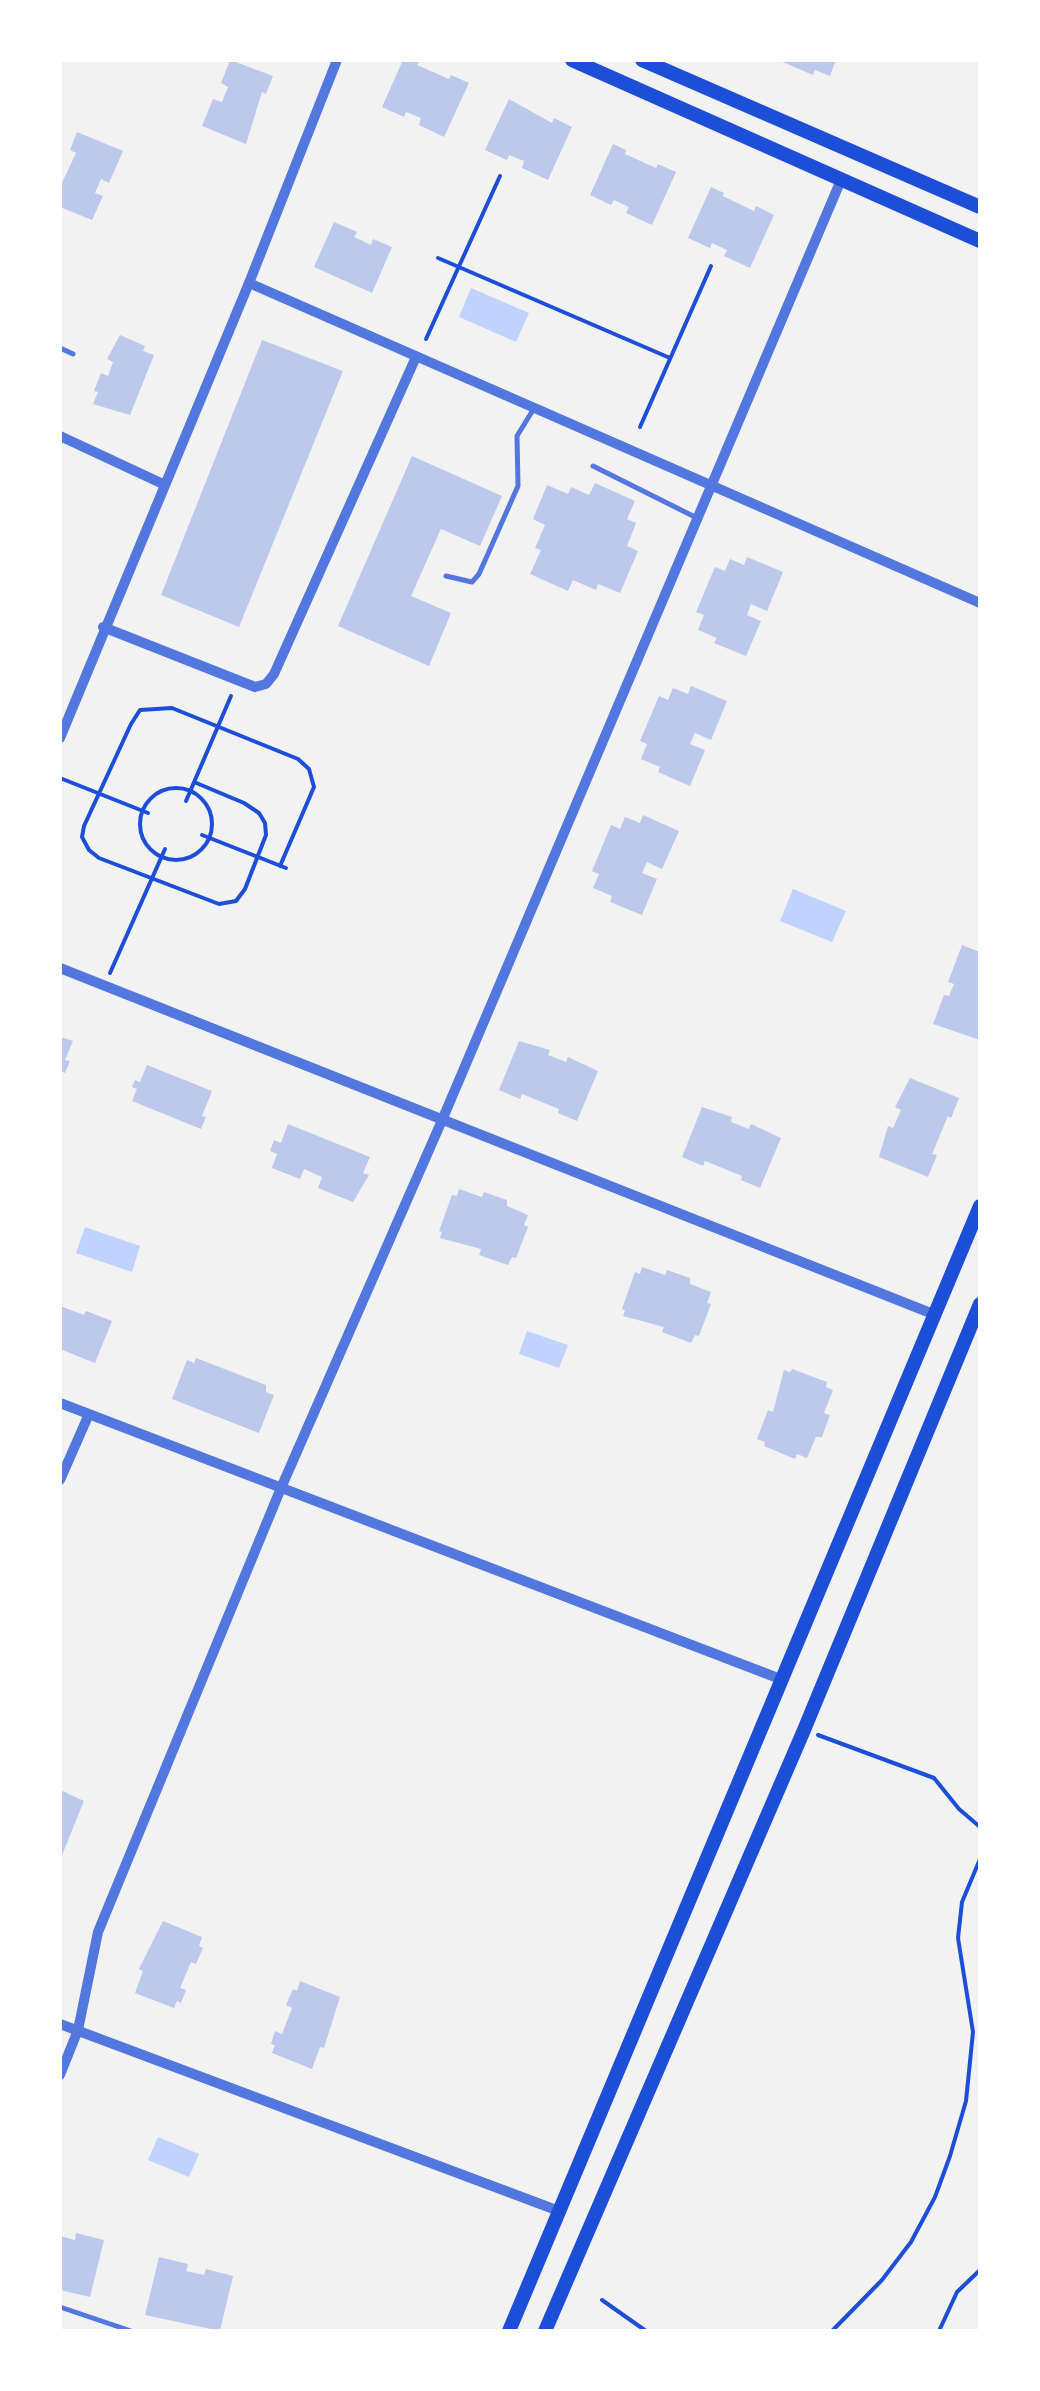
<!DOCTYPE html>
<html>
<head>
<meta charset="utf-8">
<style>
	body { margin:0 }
	#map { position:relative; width:1040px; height:2391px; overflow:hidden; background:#f2f2f2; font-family:"Titillium Web",sans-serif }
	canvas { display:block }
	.frame { position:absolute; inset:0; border:62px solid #fff; pointer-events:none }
</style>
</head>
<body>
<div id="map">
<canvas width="1040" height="2391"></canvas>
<div class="frame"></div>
</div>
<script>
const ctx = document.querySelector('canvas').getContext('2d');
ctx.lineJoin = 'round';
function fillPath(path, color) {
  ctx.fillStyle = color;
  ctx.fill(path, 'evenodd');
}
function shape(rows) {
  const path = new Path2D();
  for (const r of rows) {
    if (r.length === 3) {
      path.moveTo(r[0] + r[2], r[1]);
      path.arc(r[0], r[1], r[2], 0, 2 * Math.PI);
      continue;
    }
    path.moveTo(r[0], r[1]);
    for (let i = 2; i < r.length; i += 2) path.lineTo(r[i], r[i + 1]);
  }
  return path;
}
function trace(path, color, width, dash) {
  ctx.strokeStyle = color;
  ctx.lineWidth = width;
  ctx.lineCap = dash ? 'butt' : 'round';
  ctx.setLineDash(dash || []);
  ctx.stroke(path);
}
fillPath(shape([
	[471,288,529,313,516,342,459,317],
	[793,889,846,911,832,942,780,921],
	[85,1227,140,1246,132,1272,76,1253],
	[527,1331,568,1345,559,1368,519,1354],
	[158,2137,199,2154,189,2177,148,2160]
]), '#bfd3fe');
fillPath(shape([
	[230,60,273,76,266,94,262,92,246,144,202,126,213,99,222,102,228,87,221,83],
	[403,60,415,60,419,62,417,65,449,79,451,75,469,83,444,137,419,125,421,118,406,112,404,117,382,107],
	[778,60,836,60,830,76,815,70,813,75],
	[509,99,552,123,554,118,572,127,548,180,522,168,524,161,509,155,507,160,485,150],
	[77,132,123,151,109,183,101,179,95,193,103,196,92,220,60,207,60,187,76,153,70,150],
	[613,144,626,150,625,154,656,168,658,164,676,172,652,225,626,213,629,207,614,200,611,205,590,195],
	[711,187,724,193,723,196,754,211,756,206,774,215,750,268,724,256,727,250,712,243,710,248,688,238],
	[334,222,357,232,354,237,371,245,373,239,392,247,372,293,314,267],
	[120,335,145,346,143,351,154,355,130,415,93,404,98,392,94,391,101,373,108,376,113,362,107,359],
	[262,340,343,371,239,627,161,595],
	[412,456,502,496,480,546,441,529,411,596,451,613,429,666,338,626],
	[595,483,635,501,627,519,636,523,627,546,638,551,620,593,598,584,596,590,573,580,568,591,530,574,541,550,535,548,545,525,533,519,547,485,568,494,571,487,589,495],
	[747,557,783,572,767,611,751,604,747,615,761,621,746,656,714,643,717,638,698,630,704,615,696,612,715,567,725,571,730,559,744,565],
	[691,686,727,701,711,740,695,733,690,744,705,750,690,786,658,772,660,767,641,759,647,744,640,741,659,696,668,700,673,688,688,694],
	[643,815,679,831,662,869,647,862,642,873,657,879,642,915,610,902,612,896,593,888,599,874,592,871,611,825,620,829,625,817,640,823],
	[962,945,980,952,980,1040,933,1024,944,995,949,996,954,984,948,982],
	[60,1037,73,1041,65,1060,70,1061,65,1073,60,1071],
	[519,1041,550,1050,548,1055,566,1062,568,1057,598,1071,577,1121,558,1113,559,1109,522,1094,520,1099,499,1090],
	[147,1065,212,1091,202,1116,206,1117,201,1129,132,1101,137,1089,132,1087,135,1080,140,1082],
	[910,1078,959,1098,951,1118,948,1116,932,1154,937,1155,928,1177,879,1157,888,1126,893,1128,901,1110,895,1107],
	[702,1107,732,1117,731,1122,749,1129,751,1124,781,1138,760,1188,741,1180,742,1176,705,1161,703,1166,682,1157],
	[288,1124,370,1157,363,1173,369,1175,353,1202,318,1188,322,1177,304,1169,300,1179,272,1168,277,1154,270,1151,274,1140,281,1143],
	[459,1189,482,1197,484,1192,507,1200,507,1206,528,1215,524,1225,528,1227,516,1258,512,1257,508,1265,479,1255,481,1249,440,1238,442,1232,439,1231,452,1195,457,1196],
	[642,1267,665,1275,667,1270,690,1278,690,1284,711,1292,707,1303,711,1304,699,1336,695,1335,691,1343,662,1332,664,1327,623,1316,625,1310,622,1309,635,1272,640,1274],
	[60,1306,84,1315,86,1311,112,1321,95,1363,60,1349],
	[196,1358,266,1385,266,1392,274,1395,259,1433,172,1399,187,1360,194,1363],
	[792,1369,827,1382,826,1387,833,1390,824,1413,830,1415,822,1437,816,1437,807,1458,797,1454,795,1459,764,1446,765,1442,757,1439,768,1410,773,1412,784,1370,790,1372],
	[60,1790,84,1801,60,1860],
	[163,1921,202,1937,199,1946,203,1948,196,1964,191,1962,180,1988,186,1990,181,2003,177,2001,174,2008,135,1993,143,1971,139,1969],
	[300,1981,340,1997,324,2048,320,2047,312,2069,272,2053,275,2045,271,2044,275,2031,282,2034,292,2008,286,2005,293,1989,297,1991],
	[76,2233,104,2240,90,2297,60,2290,60,2236,75,2240],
	[159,2257,188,2264,186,2271,204,2275,206,2269,233,2276,220,2331,145,2315]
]), '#bdc9ec');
trace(shape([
	[438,258,670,358],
	[426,339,500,176],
	[640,427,711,266],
	[60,778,148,813],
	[194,782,244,803,259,813,265,823,266,835,245,889,236,901,219,904,99,858,89,850,82,837,84,826,131,724,140,710,172,708,298,759,309,769,314,787,280,866],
	[176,824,36],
	[186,801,231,696],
	[202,835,286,868],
	[110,973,165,849],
	[818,1735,934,1778,959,1809,980,1827],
	[602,2300,646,2331],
	[832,2331,882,2280,911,2242,935,2197,950,2156,966,2101,973,2032,958,1938,962,1902,980,1859],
	[939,2331,957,2292,980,2270]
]), '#1d4ed8', 4);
trace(shape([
	[60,348,73,354],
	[593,466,697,518],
	[446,576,472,582,479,574,518,486,517,436,533,410],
	[60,2307,131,2331]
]), '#5277de', 5);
trace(shape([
	[249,283,980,603],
	[60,436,163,484],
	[103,627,255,687,266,684,274,674,416,357],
	[60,738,249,283,337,60],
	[60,968,933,1314],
	[60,1403,783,1680],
	[60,1480,89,1414],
	[60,2024,559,2211],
	[60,2075,78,2030,98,1932,281,1488,443,1118,841,180]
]), '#5277de', 10);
trace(shape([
	[572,60,980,241],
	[642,60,980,207],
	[509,2331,980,1206],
	[545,2331,804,1730,980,1304]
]), '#1d4ed8', 14);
</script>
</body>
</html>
